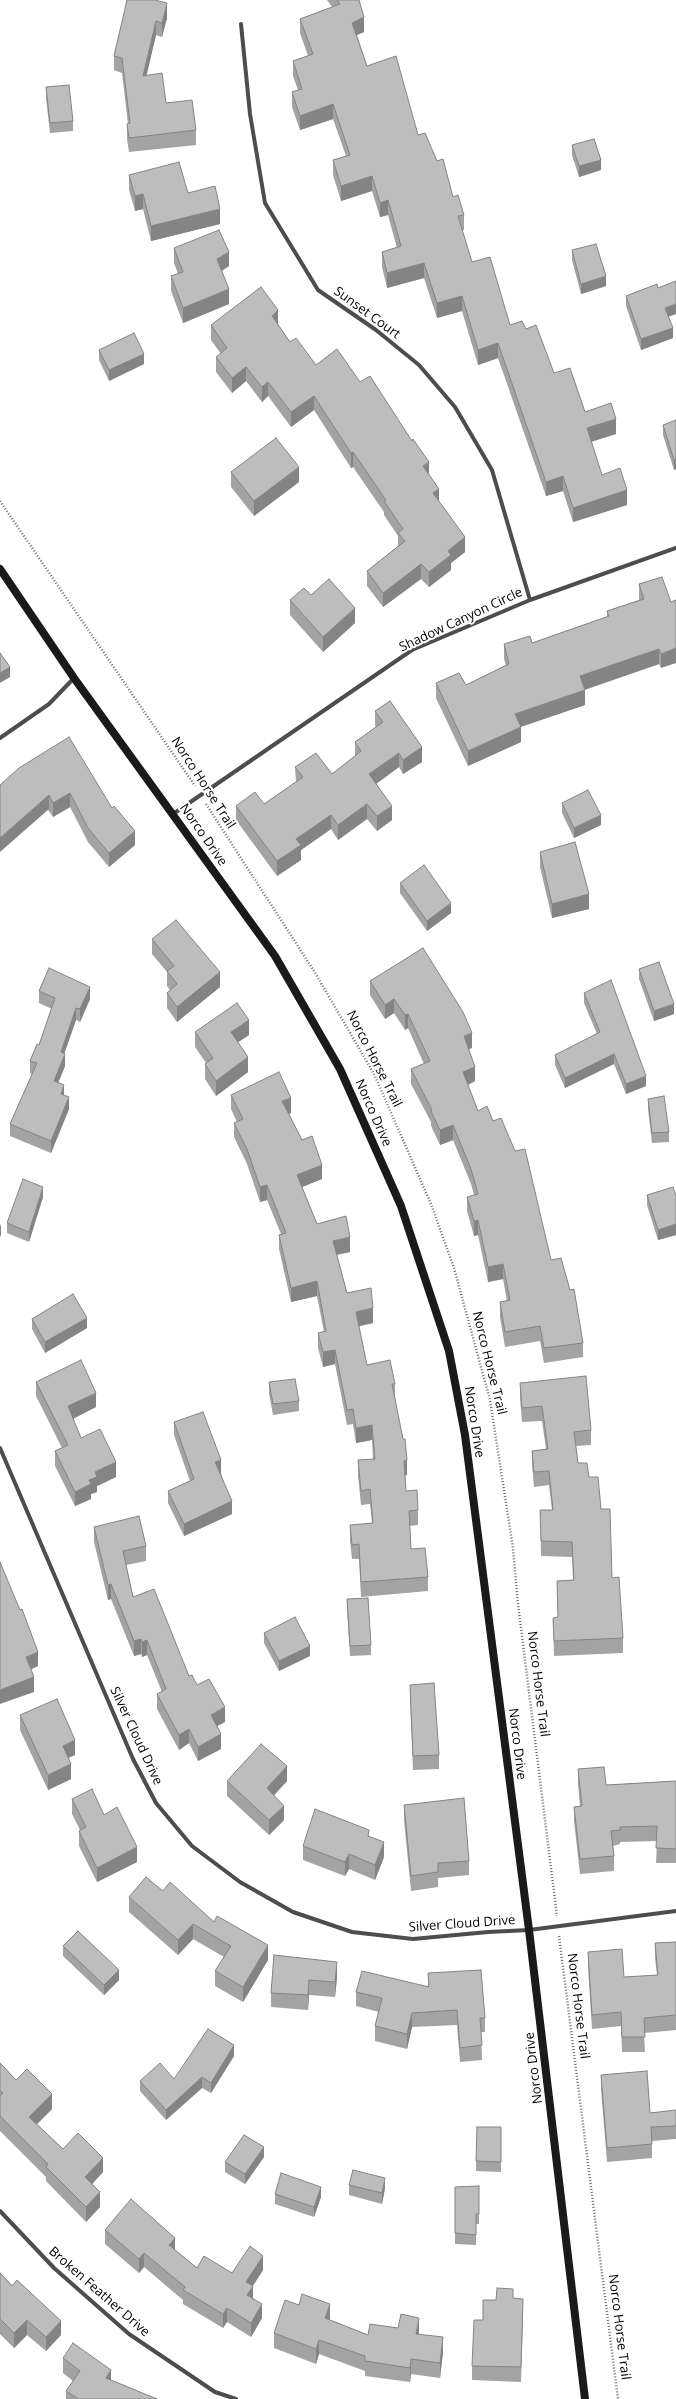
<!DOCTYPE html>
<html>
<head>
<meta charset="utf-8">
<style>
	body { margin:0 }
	canvas { display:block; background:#fff }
</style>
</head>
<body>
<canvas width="676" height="2399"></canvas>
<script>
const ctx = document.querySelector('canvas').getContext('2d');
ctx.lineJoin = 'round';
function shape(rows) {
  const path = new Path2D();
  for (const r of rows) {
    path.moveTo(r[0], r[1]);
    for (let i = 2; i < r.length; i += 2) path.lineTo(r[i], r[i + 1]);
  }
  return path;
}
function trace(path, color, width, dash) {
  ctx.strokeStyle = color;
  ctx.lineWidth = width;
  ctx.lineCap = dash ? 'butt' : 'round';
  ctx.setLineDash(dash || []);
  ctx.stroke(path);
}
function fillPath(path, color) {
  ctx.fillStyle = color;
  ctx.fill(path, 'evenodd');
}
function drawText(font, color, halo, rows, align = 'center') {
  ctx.font = font + ' "Open Sans",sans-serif';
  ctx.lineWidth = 4;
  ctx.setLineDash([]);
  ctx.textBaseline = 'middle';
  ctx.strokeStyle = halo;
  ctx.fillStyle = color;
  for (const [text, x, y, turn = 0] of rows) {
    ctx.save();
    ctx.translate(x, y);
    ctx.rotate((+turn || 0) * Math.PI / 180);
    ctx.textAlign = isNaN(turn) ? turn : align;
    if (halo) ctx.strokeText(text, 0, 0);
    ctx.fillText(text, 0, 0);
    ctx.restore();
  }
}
trace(shape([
	[0,501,195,786],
	[206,804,314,971,374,1074,431,1204,454,1268,490,1400,513,1548,518,1604,557,1916],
	[559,1936,618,2399]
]), '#6f6f6f', 2.5, [1, 2]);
trace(shape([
	[241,24,250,114,265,203,318,290,376,330,419,365,455,407,492,470,530,600],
	[0,738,49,704,74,678],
	[173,814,412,650,530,600,676,548],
	[0,1448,133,1759,156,1803,192,1846,240,1882,293,1912,352,1932,413,1939,488,1932,529,1930,676,1911],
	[0,2211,54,2268,129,2334,215,2392,236,2399]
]), '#4d4d4d', 4);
trace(shape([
	[0,569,74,678,275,956,340,1069,401,1206,449,1351,465,1435,529,1930,585,2399]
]), '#1a1a1a', 8);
fillPath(shape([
	[127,0,167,18,162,37,156,35,146,75,166,103,196,130,196,145,129,152,127,139,127,124,128,124,122,73,114,70,114,56],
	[327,0,359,0,364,32,357,35,367,66,418,135,437,161,453,197,464,215,464,230,462,230,472,262,510,325,526,329,554,373,585,412,616,434,591,442,602,475,627,505,573,522,563,491,546,496,498,358,478,365,462,311,437,318,424,278,387,288,382,267,382,252,397,248,388,215,380,217,372,191,341,201,333,175,333,160,346,156,333,119,300,130,292,107,292,92,298,90,293,76,293,61,308,56,300,33,300,19,332,7],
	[46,87,73,121,73,131,50,133,46,98],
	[572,145,601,170,579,177,572,155],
	[129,175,188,193,220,224,151,241,143,209,135,211,129,190],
	[174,248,229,266,222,271,229,304,183,323,171,291,171,276,178,274,174,263],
	[572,250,606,286,581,294,572,260],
	[626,296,669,317,673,338,641,350,626,306],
	[278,324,290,342,316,365,360,382,429,474,439,501,465,552,451,563,451,570,429,587,421,579,383,607,367,586,367,571,398,546,398,536,384,515,384,512,353,467,351,468,314,410,291,427,268,396,262,402,246,381,232,393,216,372,216,357,221,354,211,340,211,325],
	[99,350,144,364,109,381,99,360],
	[676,420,676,469,674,470,663,435,663,425],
	[231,472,299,482,254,516,231,487],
	[662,577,661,668,659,664,585,690,585,705,521,726,521,742,468,766,436,698,436,683,466,685,506,665,504,659,504,644,532,643,607,617,607,611,639,600,639,584],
	[311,595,355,623,323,652,290,615,290,600],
	[375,711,422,762,403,774,399,767,376,784,392,820,377,831,367,819,338,840,331,829,301,850,301,860,277,876,236,820,236,806,264,804,296,782,295,767,332,774,355,756,355,742,376,727,375,726],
	[19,768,112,808,135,845,109,867,88,842,70,807,53,817],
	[562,803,601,825,574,838,562,813],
	[540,852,589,909,552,918,540,867],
	[400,883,451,913,427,931,400,893],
	[152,939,220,987,177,1022,167,1008,167,993,170,990,167,986,167,972,152,954],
	[639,969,674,1014,654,1021,639,979],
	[370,981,472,1048,469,1049,475,1081,468,1085,478,1111,493,1121,551,1260,583,1343,583,1357,544,1363,540,1341,505,1347,500,1317,500,1302,507,1301,503,1279,488,1282,478,1235,474,1236,467,1211,467,1197,474,1195,471,1184,453,1140,440,1145,431,1126,431,1122,411,1084,411,1069,424,1064,408,1028,405,1030,394,1013,385,1019,370,995],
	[39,991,90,999,80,1022,76,1020,64,1054,65,1066,58,1083,69,1109,51,1153,10,1136,10,1124,32,1074,30,1073,30,1061,39,1045,52,1009,39,1003],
	[584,993,646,1086,626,1094,614,1064,565,1088,555,1065,555,1055,597,1034,584,1003],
	[195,1032,249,1035,238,1042,248,1072,216,1096,205,1079,205,1064,206,1063,195,1047],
	[231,1095,291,1113,289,1114,322,1179,302,1187,317,1224,350,1252,337,1255,347,1293,373,1323,359,1326,367,1365,395,1384,395,1398,407,1475,405,1475,406,1491,418,1510,418,1525,410,1526,411,1549,428,1577,428,1591,361,1597,359,1559,352,1559,350,1540,350,1525,372,1523,370,1504,361,1505,358,1475,358,1460,373,1459,372,1440,356,1443,353,1424,347,1425,335,1364,323,1367,318,1348,318,1333,324,1332,317,1296,291,1302,279,1249,279,1235,281,1234,267,1200,260,1202,247,1164,234,1137,234,1123,237,1122,231,1109],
	[648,1099,669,1132,669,1142,652,1143,648,1109],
	[647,1195,676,1196,676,1235,658,1240,647,1205],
	[43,1197,29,1242,7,1233,7,1223],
	[32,1319,87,1328,45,1353,32,1329],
	[36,1382,96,1407,73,1419,81,1438,116,1477,97,1486,97,1492,91,1494,91,1499,75,1506,55,1466,55,1451,62,1448,36,1396],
	[269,1382,299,1401,299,1411,273,1415,269,1393],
	[520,1383,591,1430,591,1445,576,1446,578,1463,589,1477,601,1509,612,1578,623,1638,623,1653,554,1656,553,1618,558,1617,557,1581,573,1580,572,1557,541,1556,540,1510,552,1510,549,1485,534,1487,532,1465,532,1451,546,1449,542,1421,522,1422,520,1398],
	[174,1422,221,1473,232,1514,184,1536,168,1503,168,1491,190,1481,174,1435],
	[94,1527,146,1546,146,1561,126,1565,133,1597,189,1676,197,1685,225,1722,217,1726,221,1749,198,1761,189,1743,179,1750,157,1709,157,1694,162,1692,147,1655,142,1657,141,1654,134,1656,111,1599,108,1600,94,1542],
	[347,1599,371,1645,371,1655,350,1656,347,1609],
	[264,1633,310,1656,279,1671,264,1643],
	[410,1685,439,1755,439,1769,413,1770,410,1699],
	[20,1715,75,1755,68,1758,71,1779,48,1790,20,1730],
	[578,1769,606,1785,676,1781,676,1863,656,1863,657,1841,620,1842,620,1844,613,1846,614,1856,614,1871,580,1874,574,1821,574,1807,580,1806,578,1784],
	[227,1781,287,1781,274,1795,284,1820,269,1835,227,1796],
	[72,1799,104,1815,137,1862,97,1882,79,1846,79,1831,80,1830,72,1814],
	[404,1805,469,1861,469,1875,438,1878,438,1887,411,1891,404,1820],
	[369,1836,384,1857,375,1880,349,1869,345,1876,303,1860,303,1846],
	[163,1891,214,1922,268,1960,243,2002,215,1986,215,1971,224,1957,193,1939,178,1955,129,1912,129,1897],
	[676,1942,676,2030,644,2033,645,2052,622,2052,621,2026,592,2029,588,1967,588,1952,624,1977,657,1975,655,1958,655,1943],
	[63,1946,119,1980,104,1995,63,1956],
	[274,1955,337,1977,335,1997,309,1995,308,2010,271,2007,271,1993],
	[428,1973,485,2018,485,2032,481,2032,482,2060,460,2062,457,2025,412,2027,407,2049,375,2041,375,2026,379,2012,356,2006,356,1992,428,1986],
	[234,2056,211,2093,202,2088,166,2120,140,2091,140,2081,174,2079],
	[0,2063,16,2080,52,2109,37,2124,63,2149,103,2172,92,2184,100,2207,86,2222,46,2181,46,2177,0,2131],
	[601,2075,650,2113,676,2110,676,2139,652,2141,652,2158,607,2162,601,2089],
	[501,2127,501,2172,476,2171,476,2161],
	[264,2157,245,2184,225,2172,225,2162],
	[349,2185,385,2188,382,2204,349,2195],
	[479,2186,479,2224,476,2224,476,2245,455,2244,455,2187],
	[275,2194,321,2197,314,2217,275,2204],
	[105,2230,175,2250,197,2268,232,2273,263,2270,253,2286,253,2298,262,2318,251,2337,227,2322,223,2328,183,2304,183,2300,144,2267,139,2273,105,2244],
	[0,2273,61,2335,46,2351,27,2335,14,2348,0,2334],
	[513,2298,523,2314,521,2382,472,2380,472,2366,483,2320,496,2300],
	[330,2319,330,2320,368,2335,419,2333,419,2334,443,2352,440,2378,411,2374,410,2382,365,2376,365,2371,319,2354,316,2364,274,2348,274,2333],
	[63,2358,111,2380,157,2399,66,2399,66,2391,73,2381,63,2373]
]), '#a3a3a3');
fillPath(shape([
	[167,3,167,18,162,37,162,23],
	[364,17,364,32,352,37,352,23],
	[156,21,156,35,143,91,143,76],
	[333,104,333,119,300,130,300,116],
	[601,160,601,170,579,177,579,166],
	[372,176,372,191,341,201,341,186],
	[143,194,143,209,135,211,135,196],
	[388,200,388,215,380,217,380,203],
	[220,209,220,224,151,241,151,226],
	[229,252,229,266,217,273,217,259],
	[424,263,424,278,387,288,387,273],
	[606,276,606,286,581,294,581,284],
	[229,289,229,304,183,323,183,308],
	[462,296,462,311,437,318,437,303],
	[676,304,676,314,665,318,665,308],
	[278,310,278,325,272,316],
	[673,328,673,338,641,350,641,339],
	[498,343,498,358,478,365,478,350],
	[144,354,144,364,109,381,109,370],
	[246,367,246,381,232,393,232,378],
	[268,382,268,396,262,402,262,387],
	[314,396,314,410,291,427,291,412],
	[616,419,616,434,587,443,587,428],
	[353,452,353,467,351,468,351,453],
	[676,459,676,469,674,470,674,460],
	[429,462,429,477,423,466],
	[299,467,299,482,254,516,254,501],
	[563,476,563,491,546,496,546,482],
	[439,489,439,504,433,493],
	[627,490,627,505,573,522,573,508],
	[465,537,465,552,451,563,451,570,429,587,429,572,448,551],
	[421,564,421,579,383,607,383,593],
	[355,608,355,623,323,652,323,637],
	[676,648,676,663,661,668,661,654],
	[659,649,659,664,580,691,580,676],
	[10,667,10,677,0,683,0,673],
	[585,690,585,705,515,729,515,714],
	[521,727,521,742,468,766,468,751],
	[422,747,422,762,403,774,403,760],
	[399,753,399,767,369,789,369,774],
	[70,793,70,807,53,817,53,803],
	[49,795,49,809,0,852,0,838],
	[367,804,367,819,338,840,338,825],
	[392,806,392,820,377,831,377,816],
	[331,815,331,829,301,850,301,860,277,876,277,861,296,839],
	[601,815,601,825,574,838,574,828],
	[135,831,135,845,109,867,109,853],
	[589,894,589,909,552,918,552,904],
	[451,903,451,913,427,931,427,921],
	[220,972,220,987,177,1022,177,1007],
	[90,987,90,999,80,1022,80,1009],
	[394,999,394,1013,385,1019,385,1005],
	[674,1004,674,1014,654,1021,654,1011],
	[76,1008,76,1020,62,1060,65,1054,65,1066,54,1093,54,1081,61,1052],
	[408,1014,408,1028,405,1030,405,1015],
	[249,1020,249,1035,231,1047,231,1032],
	[472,1033,472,1048,464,1051,464,1036],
	[614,1054,614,1064,565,1088,565,1078],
	[248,1057,248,1072,216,1096,216,1081],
	[475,1067,475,1081,463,1087,463,1072],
	[646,1076,646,1086,626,1094,626,1084],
	[64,1085,64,1097,61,1094],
	[69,1097,69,1109,51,1153,51,1141],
	[291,1098,291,1113,282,1116,282,1101],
	[453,1125,453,1140,440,1145,440,1130],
	[322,1165,322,1179,297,1189,297,1175],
	[267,1185,267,1200,260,1202,260,1187],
	[43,1187,43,1197,29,1242,29,1232],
	[478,1220,478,1235,474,1236,474,1221],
	[1,1224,1,1235,0,1237,0,1227],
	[676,1224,676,1235,658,1240,658,1230],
	[350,1237,350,1252,333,1255,333,1241],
	[503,1264,503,1279,488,1282,488,1267],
	[317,1281,317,1296,291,1302,291,1288],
	[373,1308,373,1323,356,1327,356,1312],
	[87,1318,87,1328,45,1353,45,1342],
	[335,1350,335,1364,323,1367,323,1352],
	[96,1393,96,1407,68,1421,68,1406],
	[372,1425,372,1440,356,1443,356,1428],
	[221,1460,221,1473,215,1475,215,1462],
	[407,1460,407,1475,404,1476,404,1461],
	[116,1462,116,1477,97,1486,97,1492,91,1494,91,1499,75,1506,75,1492,89,1480,95,1472],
	[232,1501,232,1514,184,1536,184,1524],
	[111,1584,111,1599,108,1600,108,1585],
	[141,1639,141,1654,134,1656,134,1641],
	[147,1640,147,1655,142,1657,142,1642],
	[310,1646,310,1656,279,1671,279,1661],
	[38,1652,38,1666,26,1672,26,1657],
	[34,1677,34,1692,0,1704,0,1690],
	[225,1707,225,1722,211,1729,211,1715],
	[189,1729,189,1743,179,1750,179,1735],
	[221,1734,221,1749,198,1761,198,1747],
	[75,1740,75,1755,63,1760,63,1746],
	[71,1764,71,1779,48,1790,48,1775],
	[287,1766,287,1781,267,1803,267,1788],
	[284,1806,284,1820,269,1835,269,1820],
	[384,1842,384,1857,375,1880,375,1865],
	[137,1847,137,1862,97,1882,97,1868],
	[349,1854,349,1869,345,1876,345,1862],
	[193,1924,193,1939,178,1955,178,1940],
	[268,1945,268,1960,243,2002,243,1987],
	[337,1962,337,1977,335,1997,335,1982],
	[119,1970,119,1980,104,1995,104,1985],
	[309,1980,309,1995,308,2010,308,1995],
	[412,2013,412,2027,407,2049,407,2034],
	[234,2045,234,2056,211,2093,211,2083],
	[202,2077,202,2088,166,2120,166,2110],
	[52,2094,52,2109,29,2132,29,2117],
	[264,2147,264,2157,245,2184,245,2174],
	[103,2158,103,2172,85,2192,85,2177],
	[385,2178,385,2188,382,2204,382,2193],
	[321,2187,321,2197,314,2217,314,2207],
	[100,2192,100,2207,86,2222,86,2207],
	[175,2238,175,2252,169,2245],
	[144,2253,144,2267,139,2273,139,2259],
	[263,2256,263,2270,246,2296,246,2282],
	[253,2286,253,2300,247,2295],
	[262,2304,262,2318,251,2337,251,2323],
	[330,2304,330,2319,325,2332,325,2318],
	[227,2308,227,2322,223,2328,223,2314],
	[419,2318,419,2333,416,2348,416,2334],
	[27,2320,27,2335,14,2348,14,2333],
	[61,2321,61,2335,46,2351,46,2337],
	[443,2337,443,2352,440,2378,440,2363],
	[319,2340,319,2354,316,2364,316,2349],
	[411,2359,411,2374,410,2382,410,2368],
	[111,2370,111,2385,106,2378]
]), '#848484');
const building = shape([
	[127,0,155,0,167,3,162,23,156,21,143,76,162,73,166,103,192,100,196,130,129,138,127,124,130,123,122,58,114,56,127,0],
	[337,0,359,0,364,17,352,23,367,66,396,56,418,135,425,133,437,161,443,159,453,197,458,195,464,215,458,216,472,262,490,257,510,325,522,321,526,329,536,325,554,373,570,368,585,412,611,403,616,419,587,428,602,475,620,468,627,490,573,508,563,476,546,482,498,343,478,350,462,296,437,303,424,263,387,273,382,252,401,246,388,200,380,203,372,176,341,186,333,160,350,155,333,104,300,116,292,92,302,89,293,61,313,54,300,19,340,4,337,0],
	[69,85,73,121,50,123,46,87,69,85],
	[594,139,601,160,579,166,572,145,594,139],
	[179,162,188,193,215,186,220,209,151,226,143,194,135,196,129,175,179,162],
	[219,230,229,252,217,259,229,289,183,308,171,276,183,272,174,248,219,230],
	[596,244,606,276,581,284,572,250,596,244],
	[676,281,676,304,665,308,673,328,641,339,626,296,657,284,658,288,676,281],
	[261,287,278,310,272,316,290,342,296,338,316,365,337,349,360,382,370,376,412,441,413,439,429,462,423,466,439,489,433,493,465,537,448,551,451,555,429,572,421,564,383,593,367,571,405,541,398,533,403,529,384,501,386,500,353,452,351,453,314,396,291,412,268,382,262,387,246,367,232,378,216,357,227,348,211,325,261,287],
	[134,333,144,354,109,370,99,350,134,333],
	[676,420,676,459,674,460,663,425,676,420],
	[276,438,299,467,254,501,231,472,276,438],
	[662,577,671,602,676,600,676,648,661,654,659,649,580,676,585,690,515,714,521,727,468,751,436,683,459,673,466,685,509,664,504,644,530,636,532,643,609,616,607,611,644,599,639,584,662,577],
	[329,579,355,608,323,637,290,600,304,588,311,595,329,579],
	[0,653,10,667,0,673,0,653],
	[390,701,422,747,403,760,399,753,369,774,392,806,377,816,367,804,338,825,331,815,296,839,301,845,277,861,236,806,255,792,264,804,303,777,295,767,316,753,332,774,361,751,355,742,383,722,375,711,390,701],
	[69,737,112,808,114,806,135,831,109,853,88,828,70,793,53,803,49,795,0,838,0,785,19,768,69,737],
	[588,790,601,815,574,828,562,803,588,790],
	[575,842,589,894,552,904,540,852,575,842],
	[424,865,451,903,427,921,400,883,424,865],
	[176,920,220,972,177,1007,167,993,177,984,167,971,174,966,152,939,176,920],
	[423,948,463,1012,472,1033,464,1036,475,1067,463,1072,478,1111,487,1106,493,1121,501,1118,515,1151,525,1149,551,1260,561,1258,570,1290,574,1289,583,1343,544,1348,540,1326,505,1332,500,1302,510,1300,503,1264,488,1267,478,1220,474,1221,467,1197,478,1194,471,1169,453,1125,440,1130,431,1111,432,1110,411,1069,430,1061,408,1014,405,1015,394,999,385,1005,370,981,423,948],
	[659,962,674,1004,654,1011,639,969,659,962],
	[49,968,90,987,80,1009,76,1008,61,1052,65,1054,54,1081,64,1085,61,1094,69,1097,51,1141,10,1124,37,1063,30,1061,37,1044,39,1045,55,998,39,991,49,968],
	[611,980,646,1076,626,1084,614,1054,565,1078,555,1055,600,1032,584,993,611,980],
	[237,1003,249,1020,231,1032,248,1057,216,1081,205,1064,213,1058,195,1032,237,1003],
	[279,1072,291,1098,282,1101,302,1140,312,1136,322,1165,297,1175,317,1224,346,1216,350,1237,333,1241,347,1293,371,1288,373,1308,356,1312,367,1365,390,1360,395,1384,392,1384,403,1439,405,1439,407,1460,404,1461,406,1491,417,1490,418,1510,409,1511,411,1549,425,1548,428,1577,361,1582,359,1544,352,1545,350,1525,373,1523,370,1489,361,1491,358,1460,375,1459,372,1425,356,1428,353,1409,347,1410,335,1350,323,1352,318,1333,326,1331,317,1281,291,1288,279,1235,286,1233,267,1185,260,1187,247,1149,234,1123,243,1119,231,1095,279,1072],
	[664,1096,669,1132,652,1133,648,1099,664,1096],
	[23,1179,43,1187,29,1232,7,1223,23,1179],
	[673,1187,676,1196,676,1224,658,1230,647,1195,673,1187],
	[73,1294,87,1318,45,1342,32,1319,73,1294],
	[81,1360,96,1393,68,1406,81,1438,100,1429,116,1462,95,1472,97,1477,89,1480,91,1484,75,1492,55,1451,68,1445,36,1382,81,1360],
	[586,1376,591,1430,574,1432,578,1463,587,1463,589,1477,598,1477,601,1509,610,1509,612,1578,619,1577,623,1638,554,1641,553,1618,558,1617,557,1581,574,1580,572,1542,541,1541,540,1510,553,1510,549,1471,534,1472,532,1451,548,1449,542,1406,522,1408,520,1383,586,1376],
	[295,1379,299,1401,273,1404,269,1382,295,1379],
	[203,1412,221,1460,215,1462,232,1501,184,1524,168,1491,194,1479,174,1422,203,1412],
	[139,1516,146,1546,123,1551,133,1597,154,1589,189,1676,192,1675,197,1685,209,1679,225,1707,211,1715,221,1734,198,1747,189,1729,179,1735,157,1694,166,1689,147,1640,142,1642,141,1639,134,1641,111,1584,108,1585,94,1527,139,1516],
	[0,1562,20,1610,22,1609,38,1652,26,1657,34,1677,0,1690,0,1562],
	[368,1598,371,1645,350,1646,347,1599,368,1598],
	[295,1617,310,1646,279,1661,264,1633,295,1617],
	[434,1683,439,1755,413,1756,410,1685,434,1683],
	[57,1699,75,1740,63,1746,71,1764,48,1775,20,1715,57,1699],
	[261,1744,287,1766,267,1788,284,1806,269,1820,227,1781,261,1744],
	[604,1767,606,1785,676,1781,676,1849,656,1848,657,1826,620,1827,620,1830,611,1831,614,1856,580,1859,574,1807,582,1806,578,1769,604,1767],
	[92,1789,104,1815,117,1807,137,1847,97,1868,79,1831,86,1827,72,1799,92,1789],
	[464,1798,469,1861,438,1863,438,1872,411,1876,404,1805,464,1798],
	[315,1809,369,1830,368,1836,384,1842,375,1865,349,1854,345,1862,303,1846,315,1809],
	[146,1877,163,1891,170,1882,214,1922,217,1916,268,1945,243,1987,215,1971,231,1946,193,1924,178,1940,129,1897,146,1877],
	[78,1931,119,1970,104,1985,63,1946,78,1931],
	[676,1942,676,2015,644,2018,645,2037,622,2037,621,2012,592,2015,588,1952,622,1949,624,1977,658,1975,655,1943,676,1942],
	[274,1955,337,1962,335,1982,309,1980,308,1995,271,1993,274,1955],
	[481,1970,485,2018,480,2018,482,2045,460,2048,457,2010,412,2013,407,2034,375,2026,382,1998,356,1992,362,1971,429,1987,428,1973,481,1970],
	[208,2029,234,2045,211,2083,202,2077,166,2110,140,2081,160,2063,174,2079,208,2029],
	[0,2063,16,2080,27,2069,52,2094,29,2117,63,2149,78,2133,103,2158,85,2177,100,2192,86,2207,46,2167,48,2164,0,2116,0,2096,3,2093,0,2091,0,2063],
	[647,2071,650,2113,676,2110,676,2126,651,2127,652,2144,607,2148,601,2075,647,2071],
	[477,2127,501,2127,501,2162,476,2161,477,2127],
	[244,2135,264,2147,245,2174,225,2162,244,2135],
	[353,2170,385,2178,382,2193,349,2185,353,2170],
	[281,2173,321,2187,314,2207,275,2194,281,2173],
	[479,2186,479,2214,476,2214,476,2235,455,2233,455,2187,479,2186],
	[131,2199,175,2238,169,2245,197,2268,204,2256,232,2273,250,2246,263,2256,246,2282,253,2286,247,2295,262,2304,251,2323,227,2308,223,2314,183,2290,185,2287,144,2253,139,2259,105,2230,131,2199],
	[0,2273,12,2286,17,2280,61,2321,46,2337,27,2320,14,2333,0,2319,0,2273],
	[497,2288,513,2289,513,2298,523,2299,521,2367,472,2366,474,2320,483,2320,483,2300,496,2300,497,2288],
	[302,2294,330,2304,325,2318,368,2335,370,2324,398,2328,401,2314,419,2318,416,2334,443,2337,440,2363,411,2359,410,2368,365,2361,365,2356,319,2340,316,2349,274,2333,285,2300,299,2305,302,2294],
	[73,2343,111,2370,106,2378,157,2399,79,2399,66,2391,80,2371,63,2358,73,2343]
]);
fillPath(building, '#bdbdbd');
trace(building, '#848484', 1);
drawText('13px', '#000', '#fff', [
	["Sunset Court",367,313,36],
	["Shadow Canyon Circle",461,620,-25],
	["Norco Horse Trail",203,783,57],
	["Norco Drive",203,835,55],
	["Norco Horse Trail",374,1059,63],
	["Norco Drive",373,1113,66],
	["Norco Horse Trail",489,1363,76],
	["Norco Drive",474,1422,81],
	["Norco Horse Trail",538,1684,83],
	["Silver Cloud Drive",136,1736,65],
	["Norco Drive",517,1744,83],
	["Silver Cloud Drive",462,1924,-4],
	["Norco Horse Trail",578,2006,83],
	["Norco Drive",534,2068,-97],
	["Broken Feather Drive",99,2292,41],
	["Norco Horse Trail",619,2327,83]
]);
</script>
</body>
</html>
